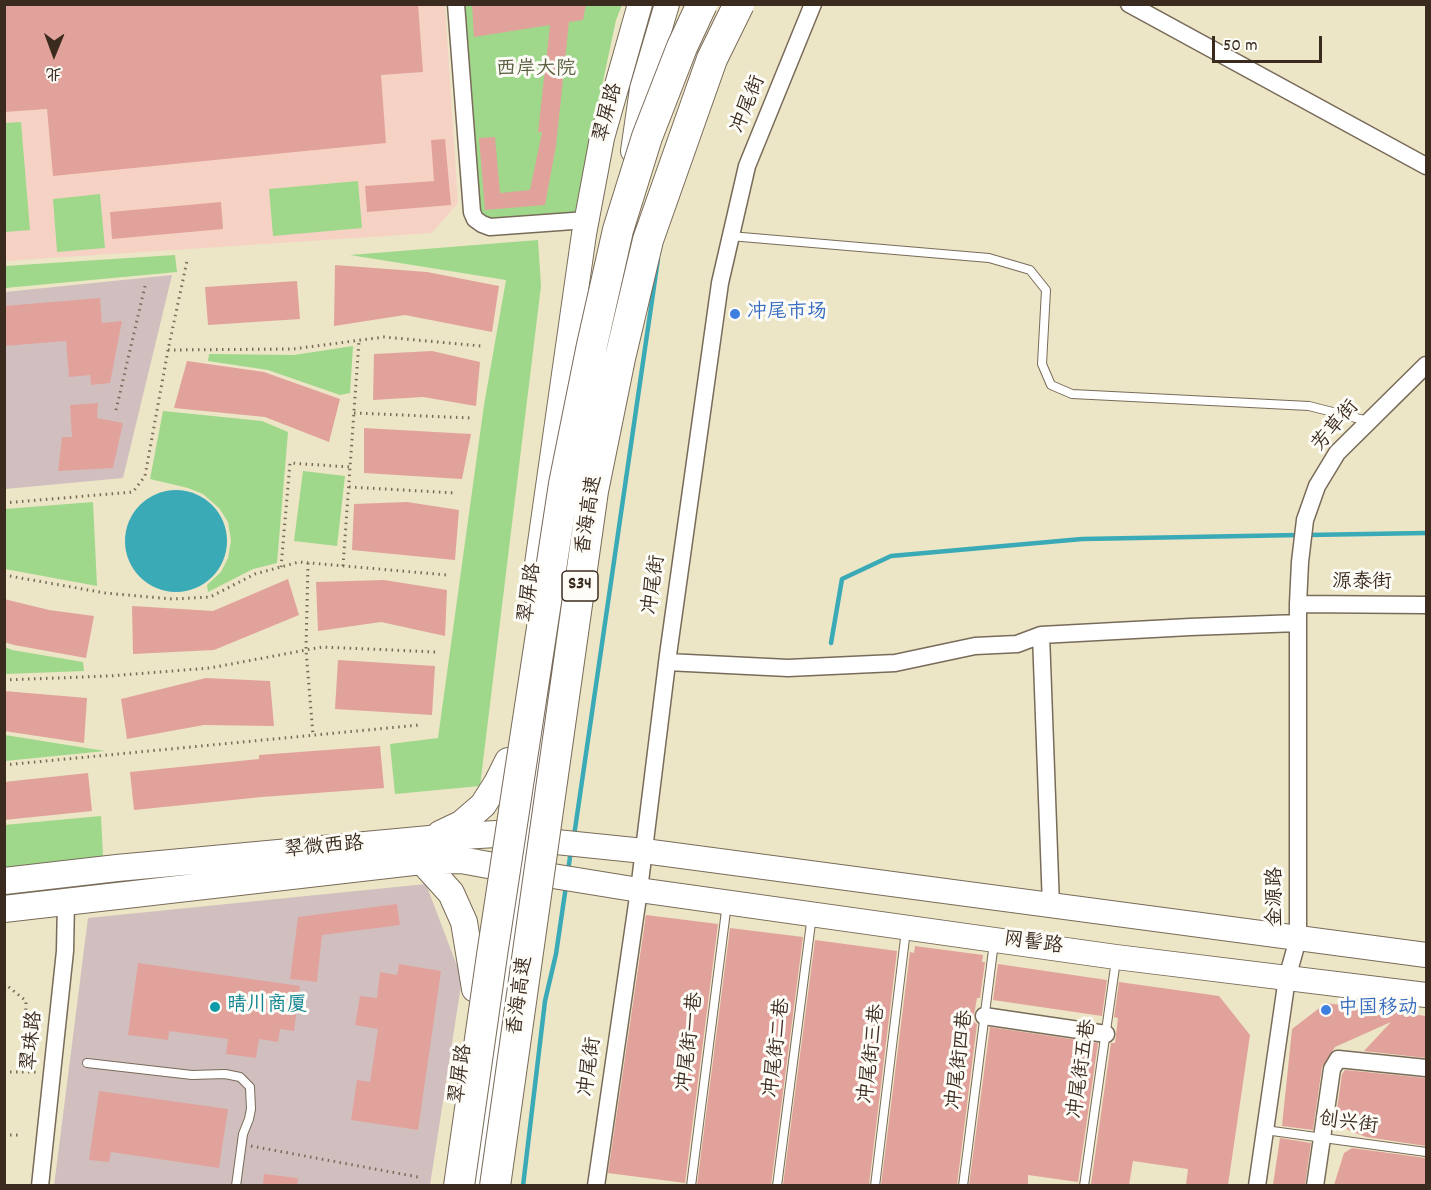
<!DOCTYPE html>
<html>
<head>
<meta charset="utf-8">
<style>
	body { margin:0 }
	#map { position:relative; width:1431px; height:1190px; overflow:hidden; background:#ece5c6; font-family:Dekko,"LXGW WenKai TC",sans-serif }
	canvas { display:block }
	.frame { position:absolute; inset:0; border:6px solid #3b2a1e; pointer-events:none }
	.north { position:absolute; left:24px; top:24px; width:60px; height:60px; -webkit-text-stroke:4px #fdfcf7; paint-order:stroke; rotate:181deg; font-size:16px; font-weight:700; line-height:24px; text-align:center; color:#3b2a1e }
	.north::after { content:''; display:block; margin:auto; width:21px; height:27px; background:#3b2a1e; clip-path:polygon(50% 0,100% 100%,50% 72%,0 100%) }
	.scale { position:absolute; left:1212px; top:36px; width:110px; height:27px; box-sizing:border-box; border:3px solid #3b2a1e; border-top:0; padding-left:8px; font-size:18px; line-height:21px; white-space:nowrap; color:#3b2a1e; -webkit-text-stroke:4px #fdfcf7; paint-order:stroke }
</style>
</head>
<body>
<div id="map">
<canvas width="1431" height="1190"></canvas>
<div class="frame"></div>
<div class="north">北</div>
<div class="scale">50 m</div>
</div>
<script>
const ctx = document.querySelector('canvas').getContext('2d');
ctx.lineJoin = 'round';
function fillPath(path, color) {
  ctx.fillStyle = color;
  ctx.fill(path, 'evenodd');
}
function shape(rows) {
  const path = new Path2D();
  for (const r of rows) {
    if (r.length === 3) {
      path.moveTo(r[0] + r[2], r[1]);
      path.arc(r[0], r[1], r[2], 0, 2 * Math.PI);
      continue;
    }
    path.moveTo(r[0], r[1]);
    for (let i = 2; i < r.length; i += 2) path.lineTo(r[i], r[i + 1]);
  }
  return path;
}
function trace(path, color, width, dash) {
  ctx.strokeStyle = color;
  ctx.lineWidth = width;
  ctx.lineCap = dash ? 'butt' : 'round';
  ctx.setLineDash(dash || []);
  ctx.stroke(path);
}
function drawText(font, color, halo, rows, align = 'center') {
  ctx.font = font + ' Dekko,"LXGW WenKai TC",sans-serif';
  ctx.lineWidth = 6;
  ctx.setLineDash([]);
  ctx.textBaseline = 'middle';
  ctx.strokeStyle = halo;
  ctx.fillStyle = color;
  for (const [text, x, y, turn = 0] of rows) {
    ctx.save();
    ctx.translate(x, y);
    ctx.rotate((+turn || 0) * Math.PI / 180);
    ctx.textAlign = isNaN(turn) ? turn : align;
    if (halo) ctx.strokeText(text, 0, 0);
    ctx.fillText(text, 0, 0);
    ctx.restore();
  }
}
fillPath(shape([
	[5,5,445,5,458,203,432,233,5,261]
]), '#f6d2c5');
fillPath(shape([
	[172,275,123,478,5,489,5,292],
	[426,884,462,979,430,1185,54,1186,88,918]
]), '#d1bfbf');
fillPath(shape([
	[464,5,622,5,616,20,575,212,480,221],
	[21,122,30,230,5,232,5,123],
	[358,181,362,228,273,236,269,189],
	[100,194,105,248,57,252,53,199],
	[538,240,541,286,480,786,395,794,390,744,438,738,484,405,506,280,350,255],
	[175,255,177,272,5,288,5,266],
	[353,346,350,393,340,395,268,370,208,361,209,354,294,355],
	[163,411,262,421,288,432,277,563,253,569,208,592,207,585,221,572,228,558,231,541,228,522,219,508,203,494,188,488,150,479],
	[303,471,345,476,337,546,294,541],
	[93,502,97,586,5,569,5,509],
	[5,647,12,650,83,662,84,671,5,674],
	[5,735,105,751,5,761],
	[101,816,103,857,5,869,4,825]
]), '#9fd88a');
fillPath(shape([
	[176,541,51]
]), '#3aaab7');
trace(shape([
	[1307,535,1426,533],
	[831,643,842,579,891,556,1082,539,1299,535],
	[574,836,658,259],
	[568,871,571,850],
	[523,1186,545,1001,556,954,566,886]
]), '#3aaab7', 4.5);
fillPath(shape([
	[4,4,418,4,423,72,381,75,386,143,53,176,47,109,4,112],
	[472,4,586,4,583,20,569,22,556,146,545,205,485,210,479,138,495,137,500,193,530,190,542,132,538,132,550,25,474,37],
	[445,139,451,205,367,212,365,186,434,181,431,140],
	[221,202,223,229,112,239,110,212],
	[335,265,427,272,499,286,492,332,405,315,334,326],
	[297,281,300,319,208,325,205,287],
	[100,298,102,323,122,321,110,383,91,385,90,375,69,377,66,341,4,346,4,306],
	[432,351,480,362,476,406,423,397,373,400,374,354],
	[187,361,264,372,340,399,329,442,265,417,174,408],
	[98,403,97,418,123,423,113,468,58,471,62,437,72,437,70,405],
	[364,428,471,434,462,479,364,473],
	[407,502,459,510,455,560,352,550,354,504],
	[288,579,299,615,214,650,133,654,132,606,213,611],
	[384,580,447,590,445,636,381,622,318,631,316,582],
	[4,599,49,610,94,616,86,658,14,645,4,642],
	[338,660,435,666,432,715,335,709],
	[206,678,270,681,274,726,204,725,127,739,121,699],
	[4,691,87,698,84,743,4,731],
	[380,746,384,788,262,797,134,810,130,772,259,759,259,755],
	[88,773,92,811,4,820,4,782],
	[397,904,400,925,322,935,317,982,290,979,298,917],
	[646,915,718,924,685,1183,608,1173],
	[730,928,803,937,771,1185,697,1185],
	[815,940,897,951,869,1185,783,1185],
	[915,946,983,955,982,962,985,962,980,998,977,998,974,1015,974,1022,977,1024,957,1185,881,1185,910,952,914,953],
	[138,963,300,986,294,1031,280,1029,278,1042,259,1039,256,1058,226,1054,228,1039,169,1031,168,1040,128,1035],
	[399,964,441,971,418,1130,351,1120,357,1080,370,1082,378,1029,355,1025,360,996,377,998,380,972,397,975],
	[998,964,1107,980,1102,1016,993,1000],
	[1119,982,1219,996,1250,1035,1228,1185,1186,1185,1188,1169,1133,1161,1129,1185,1095,1185,1091,1184,1111,1043,1115,1043,1116,1035,1118,1018,1114,1017],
	[1326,1003,1426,1016,1426,1058,1364,1051,1391,1022,1335,1047,1322,1067,1313,1130,1282,1126,1292,1029],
	[990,1027,1098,1043,1078,1182,1028,1175,1028,1185,969,1185],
	[1345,1070,1426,1078,1426,1146,1366,1137,1348,1130,1336,1116,1342,1074],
	[99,1091,228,1109,219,1168,111,1152,109,1162,89,1160],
	[1280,1138,1311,1143,1305,1185,1273,1185],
	[1352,1148,1426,1158,1426,1185,1334,1185,1344,1153],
	[264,1174,298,1178,297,1185,263,1185]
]), '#e2a29c');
const service = shape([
	[730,236,989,258,1030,270,1046,290,1042,364,1051,385,1072,394,1309,406,1368,421],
	[87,1063,192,1075,225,1074,240,1077,250,1087,251,1109,249,1119,243,1134,236,1186],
	[1265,1130,1426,1152],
	[691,1186,727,903],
	[777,1186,812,915],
	[875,1186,906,930],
	[963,1186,994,942],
	[1084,1186,1116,960]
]);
const minor = shape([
	[456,4,472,212,475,219,482,224,490,227,587,220],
	[1129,4,1426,166],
	[1298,604,1426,605],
	[1041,635,1051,906],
	[667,662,788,668,895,663,975,646,1017,644,1041,635,1190,627,1298,623],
	[984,1016,1106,1034],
	[40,1186,65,951,66,901],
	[596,1186,639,890,668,655,720,283,747,166,813,4],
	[1257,1186,1287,978,1298,939,1298,604,1300,562,1305,520,1317,486,1337,453,1426,365],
	[1315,1186,1332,1069,1338,1059,1426,1068]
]);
const secondary = shape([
	[633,151,642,89,667,4],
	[533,592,584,234,602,138,640,4],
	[527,839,644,851,1426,955],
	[522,871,639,890,1116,957,1426,995],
	[477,1186,546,701]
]);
const primary = shape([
	[440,834,461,824,483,805,497,783,508,761],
	[422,861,451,893,464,922,475,989],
	[4,881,117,868,462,836,496,834,526,839],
	[4,909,422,861,461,860,521,871]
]);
trace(service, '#796b59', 10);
trace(minor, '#796b59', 19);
trace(secondary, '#796b59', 26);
trace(primary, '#796b59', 28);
trace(shape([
	[168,350,293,349,384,337,481,346],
	[116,410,145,286],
	[354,413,471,418],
	[349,487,456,493],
	[4,503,133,492,145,476,168,350,187,261],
	[308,563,306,650,313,735],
	[343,566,359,341],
	[281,567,290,463,350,467],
	[4,575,105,593,172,599,210,597,255,574,299,562,447,575],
	[4,680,109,676,210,668,322,647,436,652],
	[4,765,419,725],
	[4,983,26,1001,25,1072],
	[4,1072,39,1072],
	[4,1135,21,1135],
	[251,1146,418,1177]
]), '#796b59', 3, [1.5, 4.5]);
trace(service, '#fff', 8);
trace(minor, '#fff', 16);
trace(secondary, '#fff', 24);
trace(primary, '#fff', 26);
const motorwayBridge = shape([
	[459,1186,492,955,564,484,592,345,618,230,647,137,682,47,702,4],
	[495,1186,593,491,620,358,648,240,712,59,739,4]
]);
trace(motorwayBridge, '#796b59', 32, []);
trace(motorwayBridge, '#fff', 30);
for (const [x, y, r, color] of [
	[735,314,6,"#3f7fe0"],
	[215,1007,6,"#0f9aa8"],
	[1326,1010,6,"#3f7fe0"]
]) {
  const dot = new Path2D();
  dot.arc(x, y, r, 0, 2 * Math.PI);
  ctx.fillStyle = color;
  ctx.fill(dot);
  trace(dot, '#fdfcf7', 2);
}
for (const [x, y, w] of [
	[580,586,36]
]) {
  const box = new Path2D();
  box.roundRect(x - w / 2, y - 15, w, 30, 4.5);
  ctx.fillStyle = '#fdfcf7';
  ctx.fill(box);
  trace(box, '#3b2a1e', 1.5);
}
drawText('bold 18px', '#3b2a1e', null, [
	["S34",580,586]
]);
drawText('20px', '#595e3e', '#fdfcf7', [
	["西岸大院",536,71]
]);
drawText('20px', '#3b2a1e', '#fdfcf7', [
	["冲尾街",750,105,-68],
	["翠屏路",610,113,-75],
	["芳草街",1337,427,-49],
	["香海高速",591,515,-81],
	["源泰街",1362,584],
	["冲尾街",656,585,-82],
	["翠屏路",532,593,-82],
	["翠微西路",324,849,-5],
	["金源路",1277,897,-90],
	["网髻路",1033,945,8],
	["香海高速",522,996,-82],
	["翠珠路",34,1041,-84],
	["冲尾街一巷",692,1042,-83],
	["冲尾街二巷",779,1048,-83],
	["冲尾街三巷",874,1054,-83],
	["冲尾街四巷",962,1060,-83],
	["冲尾街",592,1067,-82],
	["冲尾街五巷",1084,1069,-82],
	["翠屏路",463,1074,-82],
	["创兴街",1348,1125,8]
]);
drawText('20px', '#366cbe', '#fdfcf7', [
	["冲尾市场",747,314],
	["中国移动",1338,1010]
], 'left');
drawText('20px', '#0d838f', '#fdfcf7', [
	["晴川商厦",227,1007]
], 'left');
</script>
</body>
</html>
